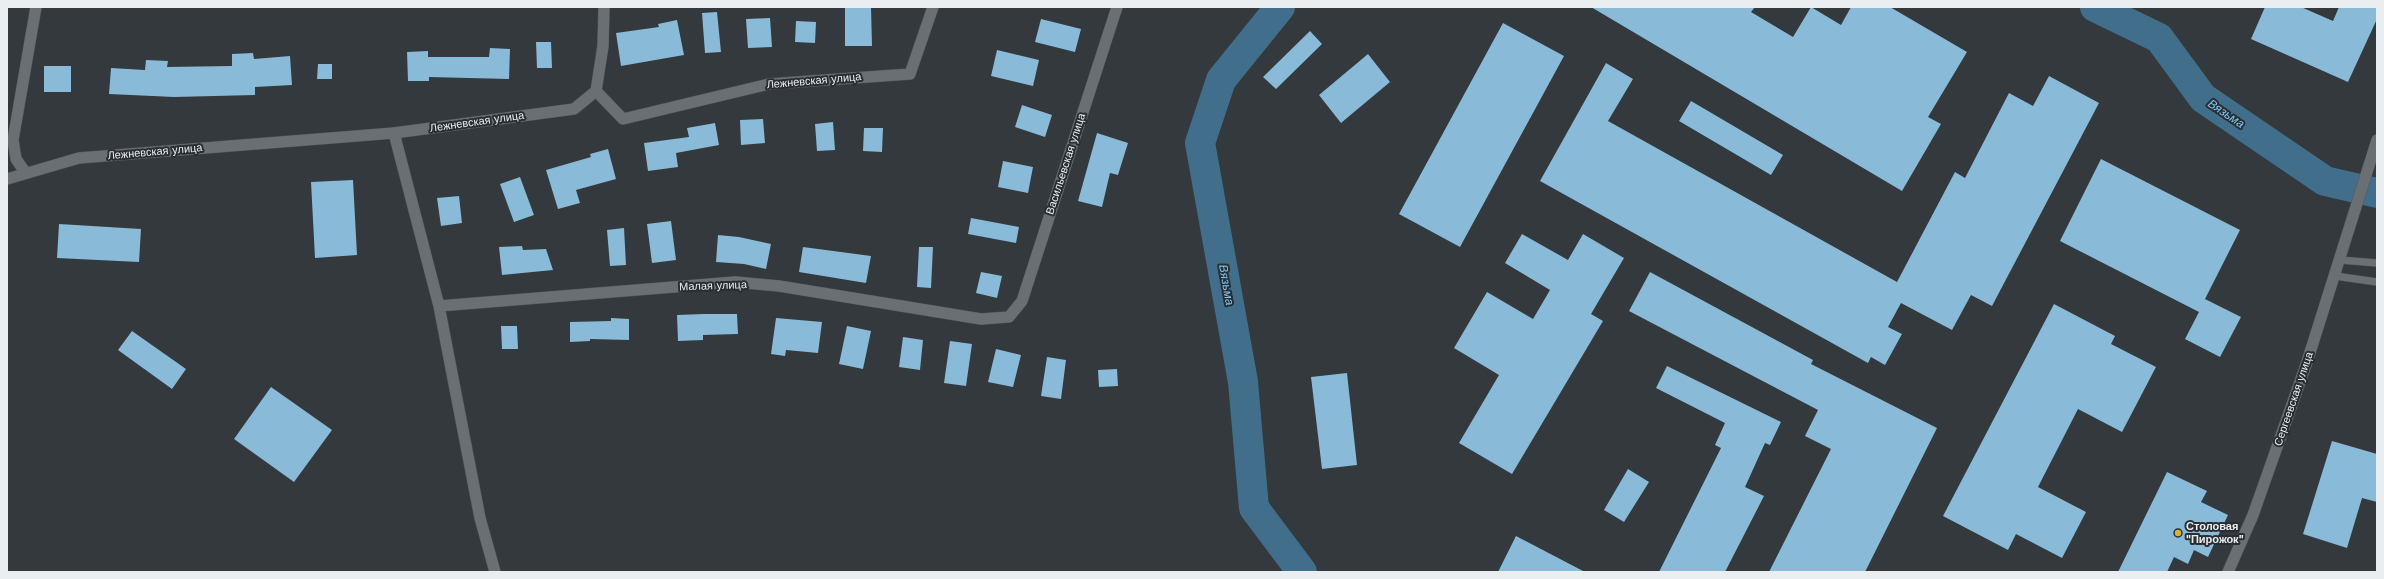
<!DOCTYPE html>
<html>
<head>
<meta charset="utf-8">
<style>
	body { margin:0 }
	#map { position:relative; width:2384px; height:579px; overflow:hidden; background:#33393c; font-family:"Work Sans",sans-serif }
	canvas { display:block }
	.frame { position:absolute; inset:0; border:8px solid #ebeef1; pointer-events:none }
</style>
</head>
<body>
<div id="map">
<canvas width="2384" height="579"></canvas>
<div class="frame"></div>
</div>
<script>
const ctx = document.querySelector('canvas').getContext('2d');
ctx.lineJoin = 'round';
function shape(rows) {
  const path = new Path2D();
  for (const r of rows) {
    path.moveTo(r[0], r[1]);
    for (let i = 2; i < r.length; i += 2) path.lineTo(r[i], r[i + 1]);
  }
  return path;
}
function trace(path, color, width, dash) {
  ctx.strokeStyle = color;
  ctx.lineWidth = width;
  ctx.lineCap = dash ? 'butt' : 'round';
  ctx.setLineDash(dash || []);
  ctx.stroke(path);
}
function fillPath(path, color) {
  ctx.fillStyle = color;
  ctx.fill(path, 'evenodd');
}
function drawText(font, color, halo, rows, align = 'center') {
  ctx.font = font + ' "Work Sans",sans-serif';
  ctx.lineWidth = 4;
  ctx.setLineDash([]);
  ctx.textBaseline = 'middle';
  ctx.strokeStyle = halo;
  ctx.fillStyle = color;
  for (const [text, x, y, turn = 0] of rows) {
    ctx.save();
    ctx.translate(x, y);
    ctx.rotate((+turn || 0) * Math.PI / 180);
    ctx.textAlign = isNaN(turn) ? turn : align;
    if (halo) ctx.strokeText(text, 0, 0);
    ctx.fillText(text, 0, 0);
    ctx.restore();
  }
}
trace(shape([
	[1280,7,1221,80,1200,143,1243,382,1254,508,1302,572],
	[2095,7,2159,38,2203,98,2325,181,2377,193]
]), '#416f8b', 30);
fillPath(shape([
	[845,7,871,7,872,46,845,46],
	[1591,7,1755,7,1751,12,1793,37,1811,7,1841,25,1851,7,1890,7,1967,52,1928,117,1941,124,1902,191],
	[2265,7,2301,7,2333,21,2339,7,2377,7,2377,19,2348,82,2251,39],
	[717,12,721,52,705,53,702,13],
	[770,18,772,47,748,48,746,19],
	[1041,19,1081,29,1075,52,1035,42],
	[677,20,684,55,621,66,616,33,659,27,658,24],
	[796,21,816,22,815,43,795,42],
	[1503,23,1564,56,1460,247,1399,214],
	[1310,31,1322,44,1276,89,1263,77],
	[536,42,551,42,552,68,537,68],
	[490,48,510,49,509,79,429,77,429,81,408,81,407,52,428,51,428,57,489,57],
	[997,50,1039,60,1033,86,991,76],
	[253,53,254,59,290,56,292,85,255,87,255,95,174,97,109,94,111,68,145,70,146,60,168,61,167,67,232,66,232,54],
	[1368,54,1390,82,1341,123,1319,95],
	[1606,63,1633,79,1608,121,1897,282,1955,172,1965,178,2009,93,2033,106,2049,76,2099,103,1992,306,1971,295,1952,330,1901,303,1888,327,1902,334,1885,365,1871,357,1868,363,1540,181],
	[318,64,332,64,332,79,317,79],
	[44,66,71,66,71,92,44,92],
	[1691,101,1783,155,1771,175,1679,121],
	[1022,105,1052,115,1045,137,1015,127],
	[763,119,765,143,741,145,740,120],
	[833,122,835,150,817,151,815,124],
	[715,123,719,145,676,153,678,167,648,171,644,143,689,137,687,128],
	[864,128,883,128,882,152,863,151],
	[1097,133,1128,143,1118,175,1110,173,1102,207,1078,201],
	[608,149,616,179,576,190,580,203,558,209,546,170,591,157,590,154],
	[2101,159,2240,230,2205,299,2241,317,2220,357,2185,339,2199,312,2060,241],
	[1003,161,1033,167,1028,193,998,187],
	[520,177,534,215,514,222,500,184],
	[353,180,357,255,315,258,311,182],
	[459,196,462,223,441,226,437,198],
	[971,218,1019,227,1016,243,968,234],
	[671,221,676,260,652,263,647,224],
	[59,224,141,229,139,262,57,258],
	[624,228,626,265,610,266,607,230],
	[1522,234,1568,260,1583,234,1624,258,1591,314,1603,321,1512,474,1459,443,1499,375,1454,348,1487,292,1533,319,1550,290,1505,263],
	[718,235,739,237,771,244,766,269,744,264,716,262],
	[522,246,523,250,546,249,553,270,502,275,499,247],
	[803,247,871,256,866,283,799,272],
	[919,247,933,247,931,288,917,287],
	[981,272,1002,276,997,298,976,293],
	[1650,272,1813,360,1811,364,1937,428,1865,572,1769,572,1831,449,1805,436,1818,410,1629,311],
	[2054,304,2115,336,2111,344,2156,367,2122,432,2078,409,2038,487,2086,512,2062,558,2016,534,2008,550,1943,516],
	[703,314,737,314,738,334,703,335,703,340,678,341,677,315],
	[611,318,629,319,629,340,590,339,590,341,570,342,570,322,611,321],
	[776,318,822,322,818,353,786,350,785,356,771,354],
	[501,326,517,326,518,349,502,349],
	[847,326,871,331,863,369,839,364],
	[132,331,186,369,172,389,118,350],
	[903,337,923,340,920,370,899,367],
	[950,341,972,344,966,386,944,383],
	[996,349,1021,355,1013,387,988,382],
	[1047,357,1066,360,1061,399,1041,396],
	[1667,366,1781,422,1770,445,1765,443,1745,487,1764,496,1725,572,1659,572,1721,448,1715,445,1725,423,1656,388],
	[1117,369,1118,386,1099,387,1098,370],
	[1347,373,1357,465,1322,469,1311,377],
	[271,387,332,430,294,482,234,439],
	[2332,441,2377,454,2377,502,2362,498,2347,548,2303,534],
	[1628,469,1649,482,1624,522,1604,510],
	[2167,472,2207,491,2201,502,2228,515,2208,557,2194,550,2188,564,2174,557,2167,572,2118,572],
	[1516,536,1585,572,1498,572]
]), '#89bad8');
const service = shape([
	[2340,260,2377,263],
	[2335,276,2377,282]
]);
const minor = shape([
	[596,91,623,119,769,84,910,74,933,7],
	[394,133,439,306,480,518,495,572],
	[25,172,16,159,13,140,36,7],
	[439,306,735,282,779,286,981,319,1009,317,1022,301,1117,7]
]);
const tertiary = shape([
	[7,179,79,158,394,133,574,109,596,91,603,46,604,7],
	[2228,572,2253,515,2307,362,2377,140]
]);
trace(service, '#515659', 8);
trace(minor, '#515659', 12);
trace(tertiary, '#515659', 12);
trace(service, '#696f73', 7);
trace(minor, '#696f73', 11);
trace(tertiary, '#696f73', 11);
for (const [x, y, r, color] of [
	[2178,533,4,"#e0b034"]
]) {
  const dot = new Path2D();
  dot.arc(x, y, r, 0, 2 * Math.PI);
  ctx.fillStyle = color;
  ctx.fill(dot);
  trace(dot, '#292e32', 1.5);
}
drawText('11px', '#ebeef1', '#292e32', [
	["Лежневская улица",814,81,-5],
	["Лежневская улица",477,122,-8],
	["Лежневская улица",155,152,-5],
	["Васильевская улица",1066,164,-72],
	["Малая улица",713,286,-2],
	["Сергеевская улица",2294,399,-71]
]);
drawText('bold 11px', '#ebeef1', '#292e32', [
	["Столовая",2186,527],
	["\"Пирожок\"",2186,540]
], 'left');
drawText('italic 12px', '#7ec8f5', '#292e32', [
	["Вязьма",2226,114,34],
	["Вязьма",1226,285,80]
]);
</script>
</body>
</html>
